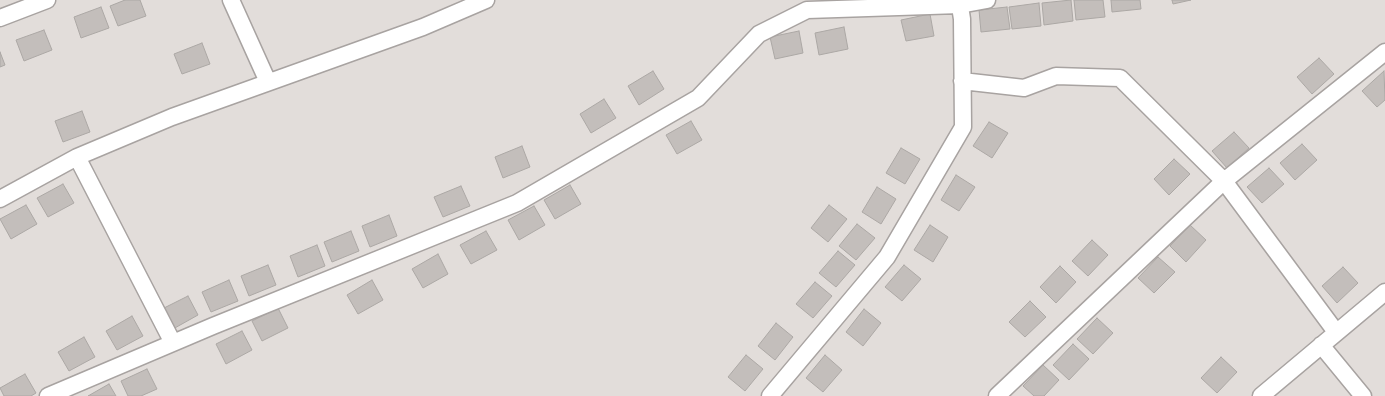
<!DOCTYPE html>
<html>
<head>
<meta charset="utf-8">
<style>
	body { margin:0 }
	canvas { display:block; background:#e2ddda }
</style>
</head>
<body>
<canvas width="1385" height="396"></canvas>
<script>
const ctx = document.querySelector('canvas').getContext('2d');
ctx.lineJoin = 'round';
function fillPath(path, color) {
  ctx.fillStyle = color;
  ctx.fill(path, 'evenodd');
}
function shape(rows) {
  const path = new Path2D();
  for (const r of rows) {
    path.moveTo(r[0], r[1]);
    for (let i = 2; i < r.length; i += 2) path.lineTo(r[i], r[i + 1]);
  }
  return path;
}
function trace(path, color, width, dash) {
  ctx.strokeStyle = color;
  ctx.lineWidth = width;
  ctx.lineCap = dash ? 'butt' : 'round';
  ctx.setLineDash(dash || []);
  ctx.stroke(path);
}
const building = shape([
	[125,0,140,0,146,16,118,26,110,6,125,0],
	[1071,0,1073,21,1044,25,1042,3,1071,0],
	[1074,0,1103,0,1105,17,1076,20,1074,0],
	[1111,0,1140,0,1141,9,1112,12,1111,0],
	[1172,0,1191,0,1173,4,1172,0],
	[1039,3,1041,26,1012,29,1009,7,1039,3],
	[101,7,109,28,81,38,74,17,101,7],
	[1007,7,1010,29,981,32,979,10,1007,7],
	[930,14,934,36,906,41,901,20,930,14],
	[844,27,848,49,819,55,815,33,844,27],
	[44,30,52,50,24,61,16,40,44,30],
	[799,31,803,53,775,59,770,37,799,31],
	[202,43,210,64,182,74,174,54,202,43],
	[0,52,5,65,0,67,0,52],
	[1319,58,1334,74,1312,94,1297,77,1319,58],
	[653,71,664,89,639,105,628,86,653,71],
	[1384,71,1385,100,1377,107,1362,91,1384,71],
	[604,99,616,118,591,133,580,114,604,99],
	[82,111,90,132,63,142,55,121,82,111],
	[691,121,702,140,677,154,666,135,691,121],
	[989,122,1008,133,992,158,973,146,989,122],
	[1234,132,1249,148,1227,168,1212,151,1234,132],
	[1302,144,1317,160,1295,180,1280,163,1302,144],
	[522,146,530,167,503,178,495,157,522,146],
	[901,148,920,159,905,184,886,173,901,148],
	[1174,159,1190,174,1169,195,1154,179,1174,159],
	[1269,168,1284,184,1262,203,1247,187,1269,168],
	[956,175,975,187,959,211,941,200,956,175],
	[63,184,74,203,48,217,37,198,63,184],
	[570,185,581,204,555,219,544,200,570,185],
	[461,186,470,206,443,217,434,197,461,186],
	[877,187,896,199,881,224,862,212,877,187],
	[26,205,37,224,11,239,0,219,26,205],
	[829,205,847,219,828,242,811,228,829,205],
	[534,206,545,225,519,240,508,220,534,206],
	[389,215,397,236,370,247,362,226,389,215],
	[857,224,875,238,856,260,839,246,857,224],
	[930,225,948,237,933,262,914,250,930,225],
	[1190,225,1206,240,1186,262,1170,246,1190,225],
	[351,231,359,251,332,262,324,242,351,231],
	[486,231,497,250,471,264,460,245,486,231],
	[1092,240,1108,255,1088,276,1072,261,1092,240],
	[317,245,325,266,298,277,290,256,317,245],
	[838,251,855,265,836,287,819,273,838,251],
	[438,254,448,274,423,288,412,269,438,254],
	[1158,257,1175,272,1154,293,1138,278,1158,257],
	[268,265,276,285,249,296,241,276,268,265],
	[904,265,921,279,902,301,885,287,904,265],
	[1060,266,1076,282,1056,303,1040,287,1060,266],
	[1343,267,1358,283,1337,303,1322,286,1343,267],
	[229,280,238,301,211,312,202,292,229,280],
	[372,280,383,300,358,314,347,295,372,280],
	[815,282,832,296,813,318,796,304,815,282],
	[188,296,198,315,173,329,162,309,188,296],
	[1030,301,1046,317,1025,337,1009,322,1030,301],
	[278,308,288,328,262,341,252,321,278,308],
	[864,309,881,323,863,346,846,332,864,309],
	[132,316,143,336,117,350,106,331,132,316],
	[1097,318,1113,333,1093,354,1077,339,1097,318],
	[776,323,793,337,775,360,758,346,776,323],
	[242,331,252,350,226,364,216,344,242,331],
	[84,337,95,357,69,371,58,352,84,337],
	[1073,344,1089,359,1069,380,1053,365,1073,344],
	[746,355,763,369,745,391,728,377,746,355],
	[825,355,842,370,823,392,806,378,825,355],
	[1221,357,1237,372,1217,393,1201,378,1221,357],
	[1043,365,1059,380,1044,396,1034,396,1023,386,1043,365],
	[147,369,157,389,141,396,128,396,121,381,147,369],
	[25,374,36,393,31,396,4,396,0,388,25,374],
	[109,384,116,396,88,396,109,384]
]);
fillPath(building, '#c3bebb');
trace(building, '#aca8a5', 1);
const minor = shape([
	[231,0,268,82],
	[0,18,47,0],
	[962,81,1024,88,1056,76,1120,78,1224,181,1336,332],
	[77,157,173,343],
	[0,199,77,157,172,117,423,27,486,0],
	[1321,345,1363,396],
	[48,396,213,326,517,203,698,98,759,34,807,10,960,5,987,0],
	[770,396,887,257,963,127,962,19,959,0],
	[997,396,1224,181,1385,52],
	[1261,396,1385,292]
]);
trace(minor, '#a8a3a1', 19);
trace(minor, '#fff', 16);
</script>
</body>
</html>
